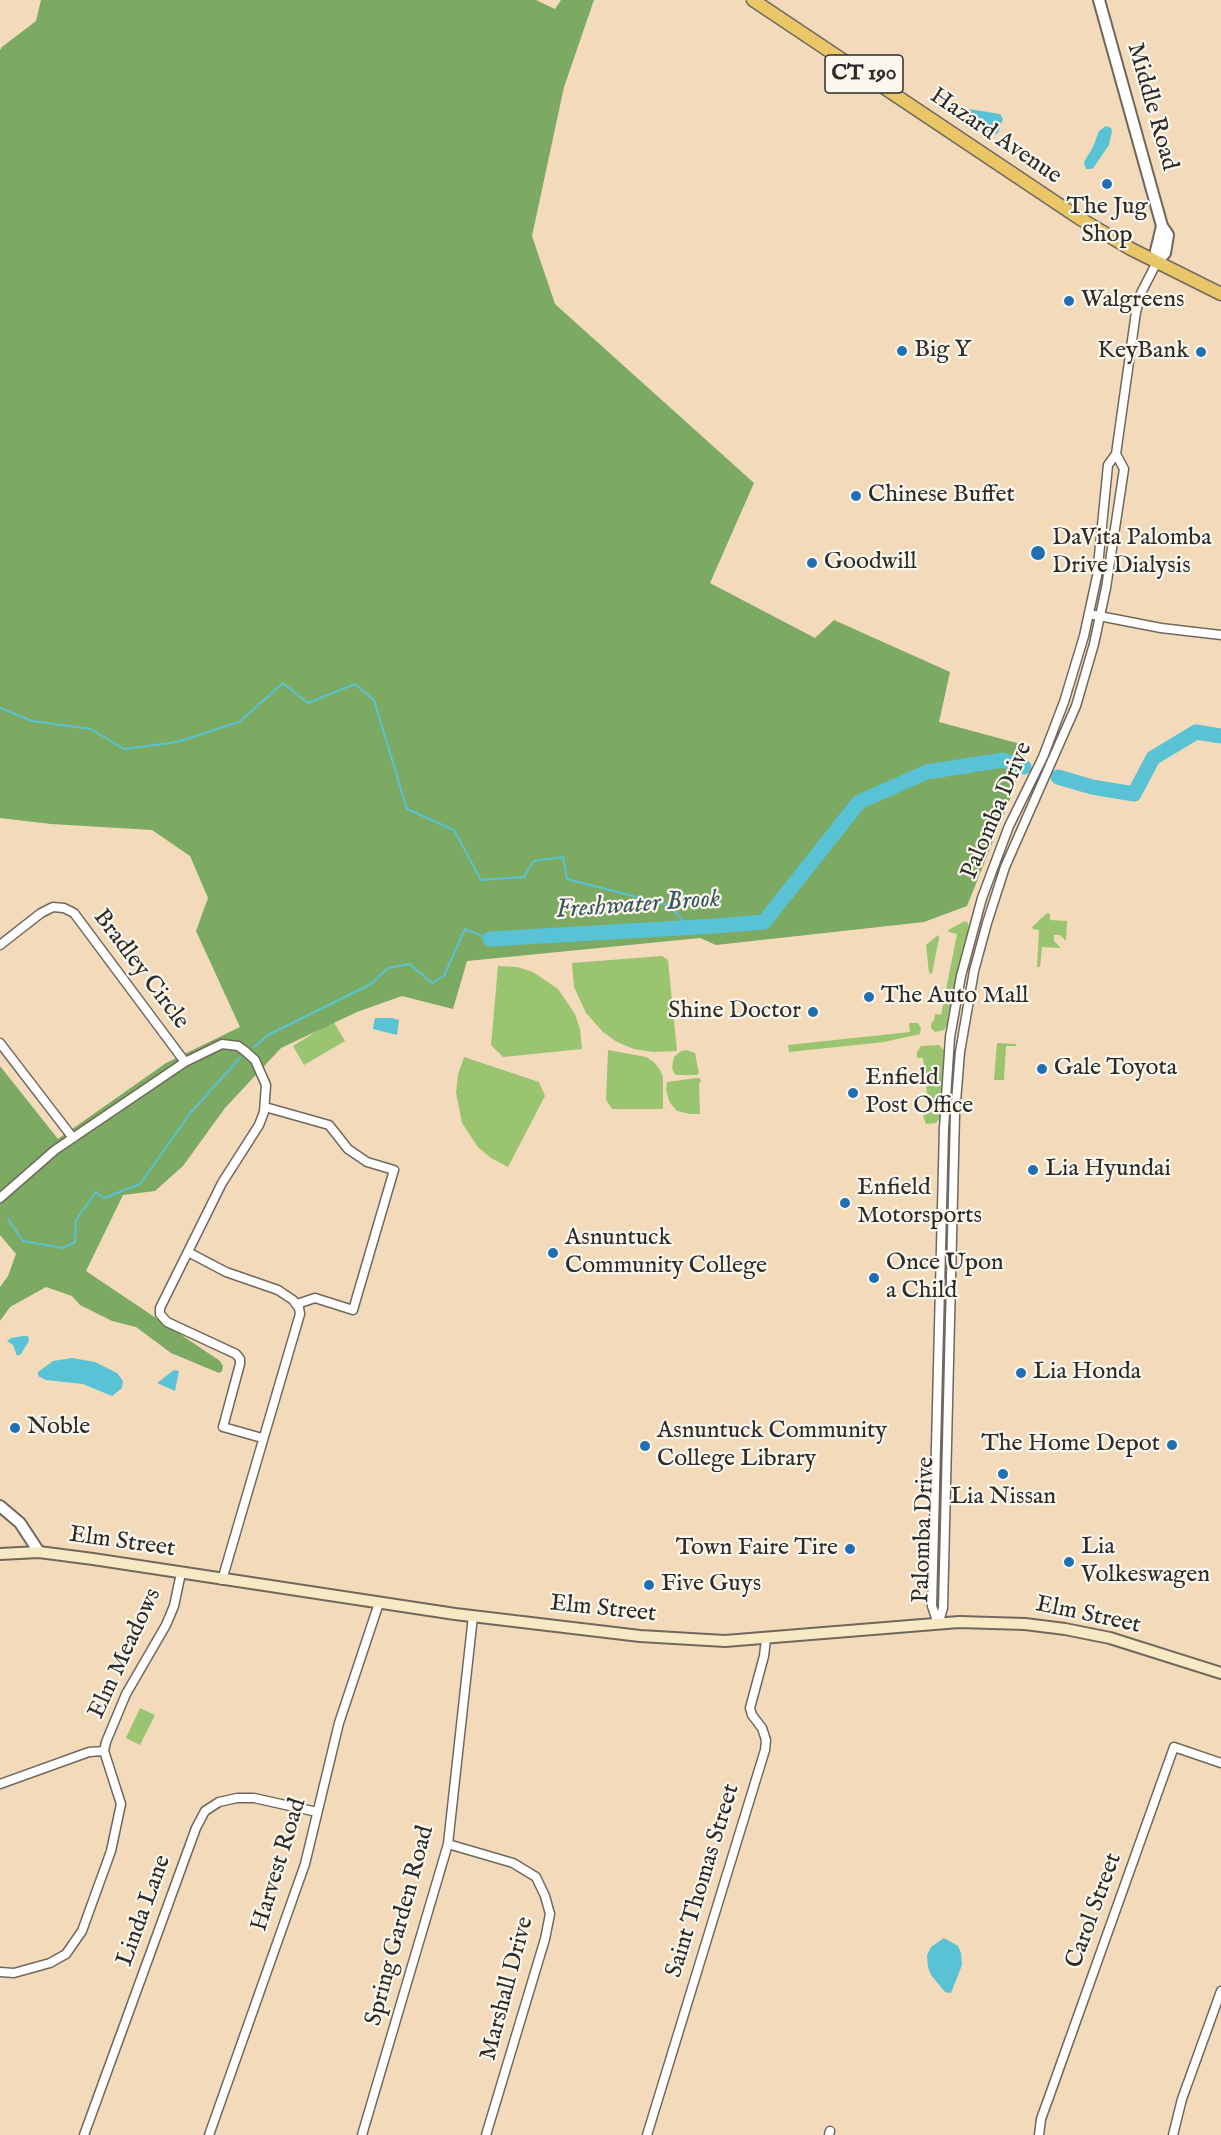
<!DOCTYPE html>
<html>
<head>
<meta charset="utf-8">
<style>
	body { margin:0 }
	canvas { display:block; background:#f2dabb }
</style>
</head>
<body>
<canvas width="1221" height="2135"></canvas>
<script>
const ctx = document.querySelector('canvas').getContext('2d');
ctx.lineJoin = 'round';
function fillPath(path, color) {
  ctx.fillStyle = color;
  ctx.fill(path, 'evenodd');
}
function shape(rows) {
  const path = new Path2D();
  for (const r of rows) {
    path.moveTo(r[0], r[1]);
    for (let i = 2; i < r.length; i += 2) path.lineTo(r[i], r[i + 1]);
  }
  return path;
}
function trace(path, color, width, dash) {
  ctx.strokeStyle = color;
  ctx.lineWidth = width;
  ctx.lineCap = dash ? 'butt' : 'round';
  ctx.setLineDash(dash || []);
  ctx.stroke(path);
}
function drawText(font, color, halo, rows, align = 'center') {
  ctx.font = font + ' "IM FELL English",serif';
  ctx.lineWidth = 4.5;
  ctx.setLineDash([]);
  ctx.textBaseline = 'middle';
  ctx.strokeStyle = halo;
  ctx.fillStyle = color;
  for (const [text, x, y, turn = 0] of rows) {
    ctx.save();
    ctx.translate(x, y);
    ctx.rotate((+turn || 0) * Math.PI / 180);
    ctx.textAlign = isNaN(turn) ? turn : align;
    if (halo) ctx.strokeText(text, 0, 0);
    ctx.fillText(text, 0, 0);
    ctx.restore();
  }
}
fillPath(shape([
	[1047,913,1050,914,1050,920,1067,921,1066,941,1060,935,1054,935,1054,941,1061,948,1042,947,1040,967,1037,967,1039,930,1033,929,1032,927],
	[965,921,968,923,969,927,947,1025,944,1030,935,1032,931,1028,931,1024,934,1020,935,1014,941,1015,957,934,949,932,948,930],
	[938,935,939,938,932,974,931,974,929,973,926,945],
	[662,956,668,960,677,1051,653,1052,634,1049,617,1042,603,1032,586,1013,574,987,572,963],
	[498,966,517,967,533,972,558,989,575,1014,580,1029,582,1049,503,1057,491,1045],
	[333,1021,345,1041,304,1065,293,1046],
	[909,1023,918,1023,921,1028,920,1034,884,1042,789,1052,788,1045,910,1032],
	[997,1043,1016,1044,1016,1046,1006,1046,1004,1080,994,1080],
	[939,1045,944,1050,940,1118,936,1123,926,1124,923,1116,929,1112,923,1058,917,1058,917,1052,921,1046],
	[608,1050,646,1057,654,1062,660,1070,663,1077,663,1109,612,1109,606,1100],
	[686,1050,695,1053,699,1073,697,1075,676,1075,674,1073,672,1068,674,1057,681,1051],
	[464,1057,539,1082,545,1096,508,1167,491,1158,478,1147,462,1123,456,1092,458,1075],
	[696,1078,700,1078,701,1081,699,1084,700,1114,690,1114,677,1111,670,1103,666,1090,667,1082],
	[140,1708,155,1715,140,1745,126,1738]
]), '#9bc470');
fillPath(shape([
	[41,0,536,0,555,9,561,0,594,0,564,87,532,236,555,304,754,483,710,583,815,638,834,620,950,672,939,722,1028,746,1012,794,967,906,924,922,716,945,700,938,467,961,453,1009,402,996,357,1012,281,1048,225,1108,183,1166,155,1191,123,1195,86,1271,220,1361,223,1366,222,1371,219,1373,171,1353,136,1327,112,1321,80,1305,72,1296,46,1287,10,1307,0,1321,0,1287,8,1276,16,1254,0,1235,0,1066,58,1139,166,1063,240,1027,196,931,208,898,190,856,152,830,51,824,0,818,0,50,2,47,36,21]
]), '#7caa62');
fillPath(shape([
	[969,109,1000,114,1003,119,998,133,993,135,981,128,969,114,967,112],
	[1106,126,1111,128,1112,131,1109,145,1094,167,1092,169,1086,169,1084,162,1093,147,1099,131],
	[375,1018,392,1018,399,1020,397,1035,373,1029],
	[23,1336,28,1336,29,1341,21,1354,17,1356,13,1345,7,1341,11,1338],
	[72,1358,95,1362,117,1373,123,1381,122,1388,112,1396,83,1384,46,1380,38,1376,38,1372,53,1361],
	[174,1370,179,1371,175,1391,157,1383],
	[944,1938,958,1946,961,1953,962,1965,951,1993,945,1992,931,1975,928,1967,927,1955,931,1947]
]), '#59c2d5');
trace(shape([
	[0,708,32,721,91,729,124,749,177,742,239,722,283,683,308,703,355,684,374,700,407,809,454,830,481,880,524,877,534,861,563,857,567,879,668,905,690,928],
	[254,1047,268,1035,371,984,388,968,410,964,432,983,444,976,465,929,490,939],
	[8,1219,23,1241,63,1248,75,1242,76,1220,96,1192,104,1198,140,1184,191,1112,240,1058]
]), '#59c2d5', 2);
trace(shape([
	[1058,777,1092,787,1134,794,1153,758,1196,732,1221,736],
	[490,939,715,926,764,922,859,802,927,772,1003,760,1024,767]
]), '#59c2d5', 15);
const minor = shape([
	[1094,615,1161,628,1221,635],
	[0,945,41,913,53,907,64,908,74,913,185,1062],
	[0,1043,73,1138],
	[265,1107,329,1125,348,1149,367,1162,394,1170,353,1310,315,1298,297,1304],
	[0,1198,55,1150,185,1062,222,1044,238,1046,245,1051,255,1060,266,1085,264,1112,259,1125,222,1183,160,1308,160,1314,167,1322,236,1354,240,1359,240,1364,223,1427,262,1438],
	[188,1252,226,1272,278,1290,293,1300,299,1308,300,1314,222,1580],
	[938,1624,932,1606,944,1128,950,1037,961,976,982,898,1009,826,1043,757,1064,702,1084,636,1097,576,1108,465,1116,454,1136,312,1141,293,1157,262],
	[938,1624,943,1608,955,1114,960,1052,974,971,987,923,1005,867,1076,706,1094,644,1106,588,1124,469,1116,454],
	[0,1784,89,1752,104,1751],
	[448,1844,513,1863,536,1877,545,1896,550,1914,545,1939,486,2135],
	[0,1972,14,1973,50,1963,66,1954,82,1931,111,1851,121,1804,104,1751,106,1742,126,1694,166,1625,174,1606,181,1573],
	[84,2135,196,1828,205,1811,219,1802,237,1798,254,1798,317,1812],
	[209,2135,305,1864,339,1723,379,1603],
	[362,2135,448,1844,473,1616],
	[647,2135,765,1750,766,1740,762,1728,752,1715,750,1708,764,1656,766,1639],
	[829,2135,830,2131],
	[1039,2135,1041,2119,1049,2097,1174,1747,1221,1763],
	[1173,2135,1182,2099,1221,1991]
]);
const tertiary = shape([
	[1099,0,1162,226,1168,235,1165,253,1157,262],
	[1157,262,1156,251,1162,226],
	[0,1506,20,1523,39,1552]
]);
const secondary = shape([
	[0,1554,39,1552,93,1559,455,1614,640,1636,725,1641,959,1622,1025,1624,1065,1629,1110,1638,1221,1673]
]);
const primary = shape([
	[753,0,1079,218,1131,249,1221,294]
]);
trace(minor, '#71685d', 11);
trace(tertiary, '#71685d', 14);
trace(secondary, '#71685d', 14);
trace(primary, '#71685d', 15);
trace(minor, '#fff', 8);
trace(tertiary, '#fff', 10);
trace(secondary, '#f6e9c3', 10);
trace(primary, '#e9c769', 12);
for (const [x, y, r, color] of [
	[1107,184,6,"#1f6fb2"],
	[1069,301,6,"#1f6fb2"],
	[902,351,6,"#1f6fb2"],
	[1201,352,6,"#1f6fb2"],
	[856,496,6,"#1f6fb2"],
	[1038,553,8,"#1f6fb2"],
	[812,563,6,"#1f6fb2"],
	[869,997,6,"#1f6fb2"],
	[813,1012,6,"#1f6fb2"],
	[1042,1069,6,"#1f6fb2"],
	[853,1093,6,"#1f6fb2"],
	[1033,1170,6,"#1f6fb2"],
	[845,1203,6,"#1f6fb2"],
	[553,1253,6,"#1f6fb2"],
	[874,1278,6,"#1f6fb2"],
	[1021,1373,6,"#1f6fb2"],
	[15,1428,6,"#1f6fb2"],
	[1172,1445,6,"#1f6fb2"],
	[645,1446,6,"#1f6fb2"],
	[1003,1474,6,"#1f6fb2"],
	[850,1549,6,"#1f6fb2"],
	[1069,1562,6,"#1f6fb2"],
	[649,1585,6,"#1f6fb2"]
]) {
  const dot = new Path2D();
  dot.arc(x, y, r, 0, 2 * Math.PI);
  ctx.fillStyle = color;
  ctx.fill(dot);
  trace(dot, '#fbf7ec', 2);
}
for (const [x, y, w] of [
	[864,74,78]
]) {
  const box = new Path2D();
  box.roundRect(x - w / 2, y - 19, w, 38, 4.5);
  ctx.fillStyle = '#fbf7ec';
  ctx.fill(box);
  trace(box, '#2b2b2b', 1.5);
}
drawText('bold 22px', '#2b2b2b', null, [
	["CT 190",864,74]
]);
drawText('24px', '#2b2b2b', '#fbf7ec', [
	["Middle Road",1151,107,74],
	["Hazard Avenue",995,137,34],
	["Palomba Drive",998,811,-67],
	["Bradley Circle",140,970,53],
	["Palomba Drive",925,1530,-88],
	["Elm Street",122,1543,8],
	["Elm Street",603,1610,6],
	["Elm Street",1088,1616,12],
	["Elm Meadows",126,1654,-65],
	["Harvest Road",280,1865,-73],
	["Saint Thomas Street",704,1881,-73],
	["Linda Lane",145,1911,-70],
	["Carol Street",1095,1911,-70],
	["Spring Garden Road",401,1926,-75],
	["Marshall Drive",508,1989,-75]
]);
drawText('24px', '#2b2b2b', '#fbf7ec', [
	["The Jug",1107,208,"center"],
	["Shop",1107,236,"center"],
	["Walgreens",1081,301],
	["Big Y",914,351],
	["KeyBank",1189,352,"right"],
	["Chinese Buffet",868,496],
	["DaVita Palomba",1052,539],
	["Drive Dialysis",1052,567],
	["Goodwill",824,563],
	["The Auto Mall",881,997],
	["Shine Doctor",801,1012,"right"],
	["Gale Toyota",1054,1069],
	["Enfield",865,1079],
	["Post Office",865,1107],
	["Lia Hyundai",1045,1170],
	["Enfield",857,1189],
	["Motorsports",857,1217],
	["Asnuntuck",565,1239],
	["Community College",565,1267],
	["Once Upon",886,1264],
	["a Child",886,1292],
	["Lia Honda",1033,1373],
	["Noble",27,1428],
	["Asnuntuck Community",657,1432],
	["College Library",657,1460],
	["The Home Depot",1160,1445,"right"],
	["Lia Nissan",1003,1498,"center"],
	["Lia",1081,1548],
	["Volkeswagen",1081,1576],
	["Town Faire Tire",838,1549,"right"],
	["Five Guys",661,1585]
], 'left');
drawText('italic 26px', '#39585e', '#fbf7ec', [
	["Freshwater Brook",638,906,-4]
]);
</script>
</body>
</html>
